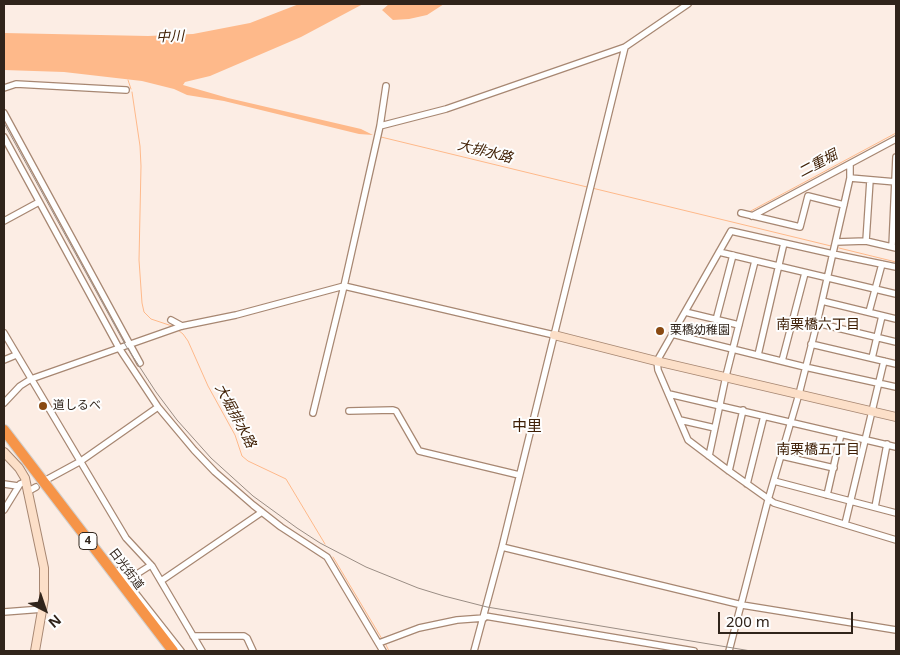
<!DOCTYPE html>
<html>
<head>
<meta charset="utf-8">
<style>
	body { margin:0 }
	#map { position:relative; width:900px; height:655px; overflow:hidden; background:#fcede4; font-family:"Noto Sans",sans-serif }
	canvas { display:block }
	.frame { position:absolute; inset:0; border:5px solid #30241b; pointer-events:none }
	.north { position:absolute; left:20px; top:585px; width:50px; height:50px; -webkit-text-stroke:4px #fefefe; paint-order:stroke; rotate:139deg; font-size:14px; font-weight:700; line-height:20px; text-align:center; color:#30241b }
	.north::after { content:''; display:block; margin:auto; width:18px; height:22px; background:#30241b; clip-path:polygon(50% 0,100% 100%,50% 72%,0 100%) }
	.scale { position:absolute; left:718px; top:612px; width:135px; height:22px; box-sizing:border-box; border:2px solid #30241b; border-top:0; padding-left:6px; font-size:15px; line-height:18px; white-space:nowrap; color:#30241b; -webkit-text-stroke:4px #fefefe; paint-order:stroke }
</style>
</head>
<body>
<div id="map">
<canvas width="900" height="655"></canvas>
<div class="frame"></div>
<div class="north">N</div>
<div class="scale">200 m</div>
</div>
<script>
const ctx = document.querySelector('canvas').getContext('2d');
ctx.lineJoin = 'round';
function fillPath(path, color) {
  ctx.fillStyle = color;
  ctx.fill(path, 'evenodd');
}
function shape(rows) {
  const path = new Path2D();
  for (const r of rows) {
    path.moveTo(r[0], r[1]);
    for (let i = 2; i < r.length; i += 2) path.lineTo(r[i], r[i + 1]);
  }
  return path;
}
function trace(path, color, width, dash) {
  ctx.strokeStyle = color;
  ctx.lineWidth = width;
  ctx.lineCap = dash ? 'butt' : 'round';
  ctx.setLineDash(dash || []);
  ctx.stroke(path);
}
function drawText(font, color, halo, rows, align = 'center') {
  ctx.font = font + ' "Noto Sans","Noto Sans JP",sans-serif';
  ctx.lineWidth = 4;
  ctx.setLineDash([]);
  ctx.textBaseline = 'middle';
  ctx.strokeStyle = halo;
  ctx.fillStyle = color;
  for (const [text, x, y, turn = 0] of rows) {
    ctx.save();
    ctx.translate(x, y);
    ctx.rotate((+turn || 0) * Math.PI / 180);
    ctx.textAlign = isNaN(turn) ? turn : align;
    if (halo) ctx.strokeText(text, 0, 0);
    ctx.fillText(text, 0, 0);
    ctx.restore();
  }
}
fillPath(shape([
	[299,4,363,4,301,37,210,76,185,82,183,85,228,98,361,129,373,135,359,134,224,101,187,95,174,89,142,81,64,72,4,70,4,33,148,36,193,34,250,23],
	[389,4,444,4,427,15,409,19,393,20,382,10]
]), '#feb98a');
trace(shape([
	[128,80,131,89],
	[132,92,140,146,141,166,139,260,142,303,144,312,151,319,172,326],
	[381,137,587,187],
	[592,188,831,246],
	[749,212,896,133],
	[839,248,896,262],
	[178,330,183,334,188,341,208,386,235,435,242,456,248,461,286,479,325,544],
	[333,557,382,639],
	[385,643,389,651]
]), '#feb98a', 1);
const street = shape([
	[4,88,16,84,126,90],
	[4,113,140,363],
	[380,126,446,109,625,47,688,4],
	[4,137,119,348,158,407,194,450,215,472,253,505,281,527,327,557,383,651],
	[850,178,896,182],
	[741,213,800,227,808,196,844,205],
	[752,216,896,139],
	[4,221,39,202],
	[866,241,870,180],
	[836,242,866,241,896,248],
	[892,247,896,157],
	[719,252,896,294],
	[896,267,833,254,731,231,657,361,658,370,688,440,729,471,774,503,896,540],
	[822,301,896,319],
	[685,312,739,325],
	[869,312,882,264],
	[171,320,182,326],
	[716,320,733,255],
	[817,323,896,342],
	[4,333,126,538,152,566,202,651],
	[672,334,805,367,896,387],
	[811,344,896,364],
	[758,355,784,243],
	[872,358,882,316],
	[4,360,16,355],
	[782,361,805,273],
	[669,394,896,447],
	[4,403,20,386,31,379,182,326,236,315,344,286,554,335],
	[349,411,393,410,396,411,419,451,519,475],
	[313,413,344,286,380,126,386,86],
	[680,420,715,428],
	[709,456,726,376,755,261],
	[782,456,834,468],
	[729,471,743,410],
	[46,480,81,461,158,407],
	[774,481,896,513],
	[4,484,18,486],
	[747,484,764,416],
	[27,492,36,487],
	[827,495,841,434],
	[875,507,887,444],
	[4,510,20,484,25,482],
	[845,524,884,361],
	[502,547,742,605,896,630],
	[118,571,126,581,151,565],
	[126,581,181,651],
	[161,581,262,512],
	[4,612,43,609],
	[485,616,694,651],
	[193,636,244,636,247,638,253,651],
	[379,643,419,628,457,620,484,618],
	[474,651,502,547,625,47],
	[729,651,768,500,799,394,817,323,850,178,850,164]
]);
const secondary = shape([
	[554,335,656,361,896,417],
	[4,452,19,468,25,478,44,568,44,599,35,651]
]);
const highway = shape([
	[4,430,173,651]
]);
trace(street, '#a78772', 8);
trace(secondary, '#a78772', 10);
trace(highway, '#d1cfcd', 12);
trace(street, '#fff', 5.5);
trace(secondary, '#fcdfc8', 8);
trace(highway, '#f69448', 10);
trace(shape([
	[4,123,126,346,156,392,177,420,211,458,253,496,297,528,320,543,366,567,418,588,444,596,487,607,751,651]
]), '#9a8d84', 1);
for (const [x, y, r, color] of [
	[660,331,5,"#894911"],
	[43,406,5,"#894911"]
]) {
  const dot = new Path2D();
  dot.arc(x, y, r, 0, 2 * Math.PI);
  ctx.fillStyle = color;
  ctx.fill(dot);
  trace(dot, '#fefefe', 2);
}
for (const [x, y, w] of [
	[88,541,18]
]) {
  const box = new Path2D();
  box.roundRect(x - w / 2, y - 8.5, w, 17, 4);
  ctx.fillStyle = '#fefefe';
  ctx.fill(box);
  trace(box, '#30241b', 1);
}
drawText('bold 11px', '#30241b', null, [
	["4",88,541]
]);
drawText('12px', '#30241b', '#fefefe', [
	["栗橋幼稚園",670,331],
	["道しるべ",53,406]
], 'left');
drawText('12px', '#30241b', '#fefefe', [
	["日光街道",126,569,53]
]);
drawText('italic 14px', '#402005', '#fefefe', [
	["中川",170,37,-2],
	["大排水路",485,152,14],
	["二重堀",818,164,-28],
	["大堀排水路",235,416,62]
]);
drawText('14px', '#3f2007', '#fefefe', [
	["南栗橋六丁目",818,325],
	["南栗橋五丁目",818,450]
]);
drawText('15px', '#3f2007', '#fefefe', [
	["中里",527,427]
]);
</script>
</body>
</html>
